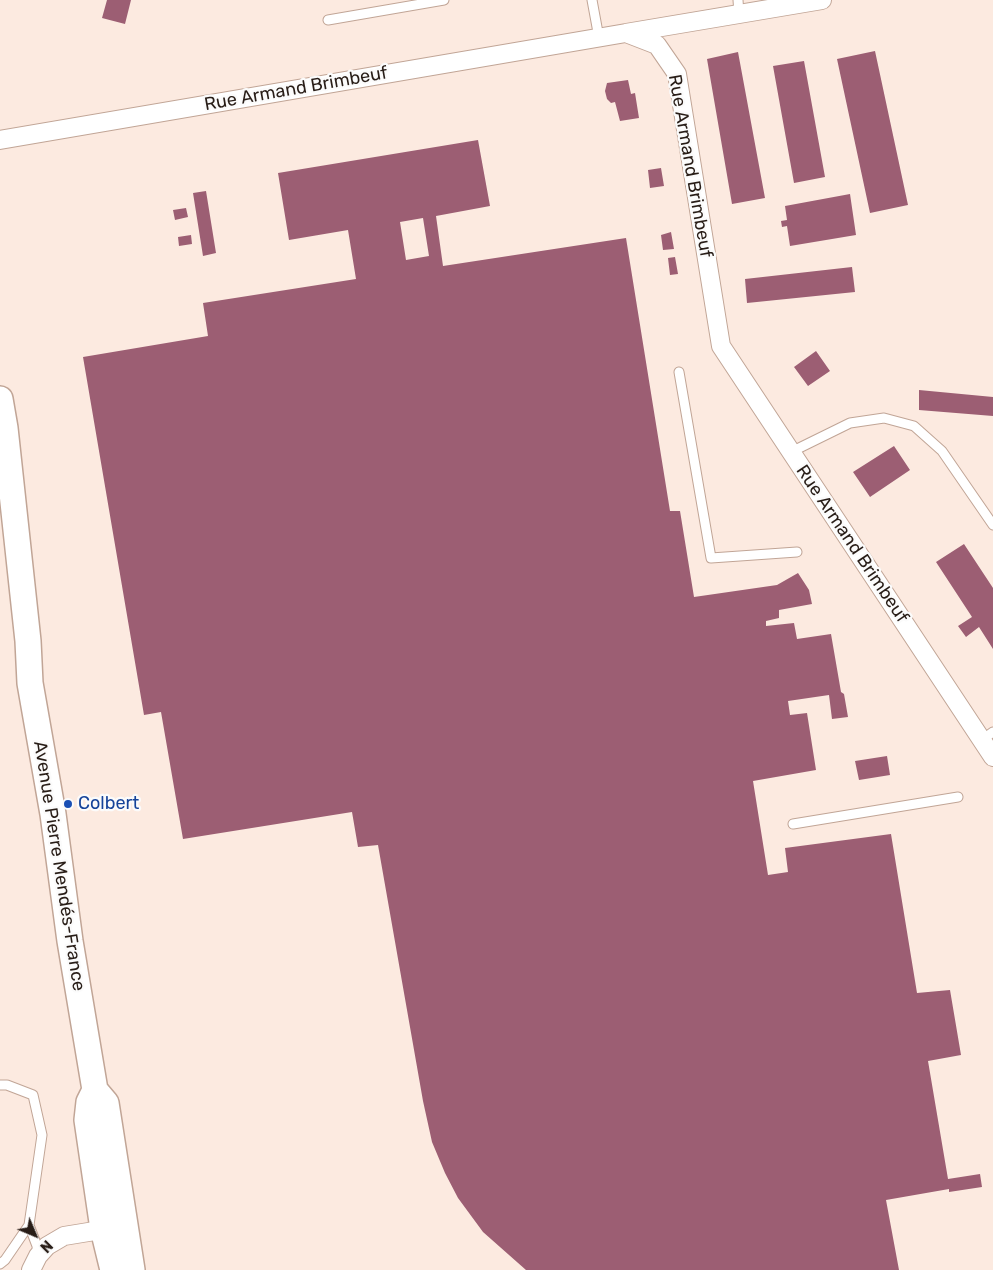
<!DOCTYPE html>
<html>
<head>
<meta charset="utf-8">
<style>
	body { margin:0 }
	#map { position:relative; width:993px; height:1270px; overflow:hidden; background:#fceae0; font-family:Rubik,sans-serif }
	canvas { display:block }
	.north { position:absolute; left:10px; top:1210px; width:50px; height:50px; -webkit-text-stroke:4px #fbfbfb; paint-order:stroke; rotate:135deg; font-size:14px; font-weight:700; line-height:20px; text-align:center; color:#281d17 }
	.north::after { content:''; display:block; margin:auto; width:18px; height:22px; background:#281d17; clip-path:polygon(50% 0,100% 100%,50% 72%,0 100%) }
</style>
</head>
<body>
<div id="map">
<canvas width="993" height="1270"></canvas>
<div class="north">N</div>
</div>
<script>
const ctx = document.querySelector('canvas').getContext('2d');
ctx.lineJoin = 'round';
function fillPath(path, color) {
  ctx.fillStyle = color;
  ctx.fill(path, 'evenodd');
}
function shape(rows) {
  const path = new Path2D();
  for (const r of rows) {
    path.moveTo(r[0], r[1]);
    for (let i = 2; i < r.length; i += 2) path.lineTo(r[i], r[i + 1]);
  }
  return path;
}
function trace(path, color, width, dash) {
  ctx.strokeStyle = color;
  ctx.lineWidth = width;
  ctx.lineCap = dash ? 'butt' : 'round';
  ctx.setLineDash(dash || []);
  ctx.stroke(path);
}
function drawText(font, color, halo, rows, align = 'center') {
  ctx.font = font + ' Rubik,sans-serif';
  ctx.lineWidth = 4.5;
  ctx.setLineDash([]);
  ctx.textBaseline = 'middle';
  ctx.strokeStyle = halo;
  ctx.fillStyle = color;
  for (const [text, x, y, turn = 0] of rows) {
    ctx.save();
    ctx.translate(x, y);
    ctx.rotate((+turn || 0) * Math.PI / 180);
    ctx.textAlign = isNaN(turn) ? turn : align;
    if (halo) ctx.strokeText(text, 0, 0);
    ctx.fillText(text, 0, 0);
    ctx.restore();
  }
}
fillPath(shape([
	[107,0,131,0,125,24,102,18],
	[875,51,908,205,870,213,837,59],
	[738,52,765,198,732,204,707,59],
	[804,61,825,177,794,183,773,66],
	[628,80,631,94,635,93,639,118,620,121,615,102,611,103,607,99,605,91,607,83],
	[478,140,490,206,436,216,443,266,626,238,670,511,680,511,694,597,777,585,798,573,809,590,812,604,779,610,779,618,766,621,766,626,794,623,797,639,831,634,841,692,844,694,848,717,832,719,829,695,788,701,790,715,807,713,816,770,753,781,768,875,788,872,785,848,891,834,917,993,950,990,961,1055,928,1061,948,1179,980,1174,982,1187,949,1192,949,1189,886,1200,899,1270,526,1270,483,1232,458,1198,445,1173,432,1142,423,1101,378,845,358,847,352,812,183,839,161,712,144,715,83,357,208,336,203,303,356,279,348,230,289,240,278,173],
	[423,218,429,256,406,260,400,222],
	[661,168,664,186,650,188,648,170],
	[206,191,216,253,203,256,193,193],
	[850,194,856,235,790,246,787,226,782,227,781,221,787,220,785,206],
	[186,208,188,217,175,220,173,210],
	[671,232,674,249,663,250,661,235],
	[191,235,192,244,179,246,178,237],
	[675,257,678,274,670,275,668,258],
	[852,267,855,292,747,303,745,279],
	[816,351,830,371,808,386,794,367],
	[919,390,993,397,993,416,919,410],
	[894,446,910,470,870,497,853,472],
	[964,544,993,588,993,649,979,627,966,637,958,626,972,617,936,562],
	[887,756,890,775,859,780,855,761]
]), '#9c5e73');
const service = shape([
	[592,0,599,38],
	[738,0,739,14],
	[328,20,444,0],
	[679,372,711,558,797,552],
	[791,452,850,423,884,418,914,426,942,451,993,525],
	[982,740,993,732],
	[793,824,958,797],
	[0,1085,7,1085,33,1095,42,1135,29,1225],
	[0,1264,5,1260,29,1225,37,1246,38,1256]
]);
const minor = shape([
	[626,33,822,0],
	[0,140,626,33,657,45,677,74,721,346,993,757],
	[31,1270,38,1256,47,1246,64,1236,113,1228]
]);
const secondary = shape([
	[0,399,5,428,28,641,30,683,53,814,70,941,95,1090,106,1103,132,1270],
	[95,1090,89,1102,87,1120,103,1229,113,1270]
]);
trace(service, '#c1a596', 11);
trace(minor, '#c1a596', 20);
trace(secondary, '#c1a596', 28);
trace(service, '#fff', 9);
trace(minor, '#fff', 18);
trace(secondary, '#fff', 25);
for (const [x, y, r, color] of [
	[68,804,5,"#1a4fb4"]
]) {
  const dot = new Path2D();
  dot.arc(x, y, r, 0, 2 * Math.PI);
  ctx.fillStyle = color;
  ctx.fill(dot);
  trace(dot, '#fbfbfb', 2);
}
drawText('18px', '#281d17', '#fbfbfb', [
	["Rue Armand Brimbeuf",296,89,-10],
	["Rue Armand Brimbeuf",690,166,80],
	["Rue Armand Brimbeuf",852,544,56],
	["Avenue Pierre Mendés-France",59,866,81]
]);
drawText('18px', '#164399', '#fbfbfb', [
	["Colbert",78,804]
], 'left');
</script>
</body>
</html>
